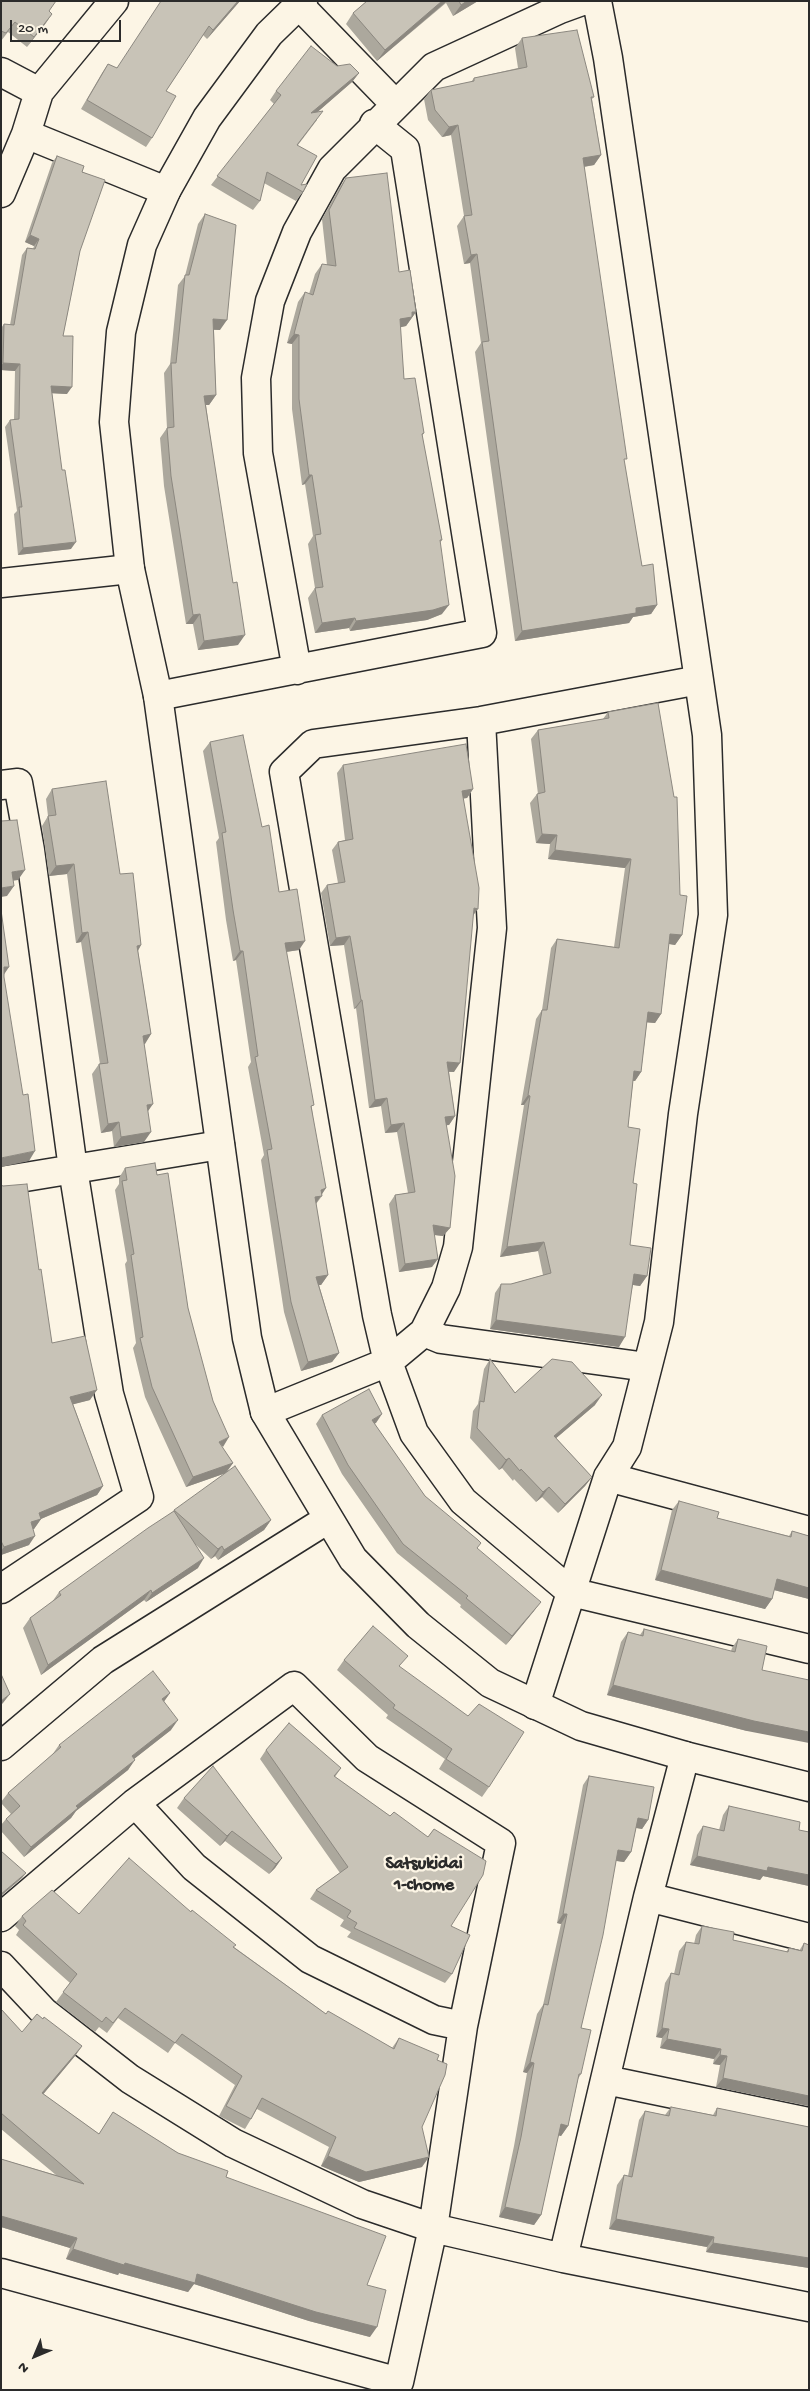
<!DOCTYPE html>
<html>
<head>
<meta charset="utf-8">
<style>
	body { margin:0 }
	#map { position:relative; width:810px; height:2391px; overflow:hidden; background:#fcf5e5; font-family:"Gochi Hand",sans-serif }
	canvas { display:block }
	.frame { position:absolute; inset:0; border:2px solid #2b2b2b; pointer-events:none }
	.north { position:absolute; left:10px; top:2331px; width:50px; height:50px; -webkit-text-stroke:4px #fcf5e5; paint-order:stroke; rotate:225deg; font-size:14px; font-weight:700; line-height:20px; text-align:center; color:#2b2b2b }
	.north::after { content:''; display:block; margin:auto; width:18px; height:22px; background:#2b2b2b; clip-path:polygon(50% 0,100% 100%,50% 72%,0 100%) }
	.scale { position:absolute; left:10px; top:20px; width:111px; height:22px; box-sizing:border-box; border:2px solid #2b2b2b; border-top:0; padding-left:6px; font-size:15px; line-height:18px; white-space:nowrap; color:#2b2b2b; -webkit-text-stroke:4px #fcf5e5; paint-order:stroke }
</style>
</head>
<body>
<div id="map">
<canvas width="810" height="2391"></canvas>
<div class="frame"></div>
<div class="north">N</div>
<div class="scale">20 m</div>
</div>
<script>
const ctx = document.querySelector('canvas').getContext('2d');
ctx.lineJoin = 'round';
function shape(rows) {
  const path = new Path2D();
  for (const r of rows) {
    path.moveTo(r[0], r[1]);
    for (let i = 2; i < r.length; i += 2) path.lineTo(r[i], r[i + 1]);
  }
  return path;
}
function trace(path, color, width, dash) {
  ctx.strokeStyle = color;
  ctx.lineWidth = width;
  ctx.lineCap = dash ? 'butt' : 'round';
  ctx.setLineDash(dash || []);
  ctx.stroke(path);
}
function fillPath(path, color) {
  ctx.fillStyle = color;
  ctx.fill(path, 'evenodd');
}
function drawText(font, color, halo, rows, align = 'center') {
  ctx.font = font + ' "Gochi Hand",sans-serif';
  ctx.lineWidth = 4.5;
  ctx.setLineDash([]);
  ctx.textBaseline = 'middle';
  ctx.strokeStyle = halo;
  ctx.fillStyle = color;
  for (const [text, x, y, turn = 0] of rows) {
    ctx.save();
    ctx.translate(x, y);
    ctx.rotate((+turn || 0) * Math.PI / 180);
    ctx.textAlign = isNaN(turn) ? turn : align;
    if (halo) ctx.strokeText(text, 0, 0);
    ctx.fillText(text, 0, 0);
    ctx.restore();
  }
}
const street = shape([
	[299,5,395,104],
	[1,72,39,92],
	[26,134,166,191],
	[1,193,26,134,39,92,114,1],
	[1,583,130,569],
	[297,670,258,453,256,378,270,301,297,232,332,169,434,67,560,9,582,1],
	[699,680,481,721,313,744,284,772,377,1315,388,1362,414,1433,463,1501,571,1592,809,1649],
	[158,696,482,633,405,149,374,124],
	[1,785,18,783,30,850,73,1169,109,1394,139,1497,1,1589],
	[1,1181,220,1145],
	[424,1332,441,1339,647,1367],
	[265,1412,388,1362,424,1332,446,1288,458,1247,492,928,481,721],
	[608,1477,809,1531],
	[535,1705,608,1477,627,1447,659,1322,683,1114,713,915,707,735,608,58,597,1],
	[135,1803,194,1867,310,1959,434,2020,463,2026],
	[648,1897,809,1938],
	[1,1917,135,1803,294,1686,367,1758,501,1843,463,2026,433,2228,399,2382,1,2273],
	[1,1966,44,2012,130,2079,233,2143,362,2204,433,2228,563,2258,809,2307],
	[606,2080,809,2122],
	[563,2258,648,1897,685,1756]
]);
const secondary = shape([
	[303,1,269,34,207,118,166,191,142,245,121,332,114,422,130,569,158,696,247,1338,265,1412,353,1559,418,1625,490,1683,581,1726,685,1756,809,1787],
	[1,1746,103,1660,328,1519]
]);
trace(street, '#2b2b2b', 31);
trace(secondary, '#2b2b2b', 31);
trace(street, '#fcf5e5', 28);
trace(secondary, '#fcf5e5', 28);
fillPath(shape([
	[1,1,49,11,52,14,27,47,8,32,1,41],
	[240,1,207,39,203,35,166,91,152,138,146,147,81,109,102,73,108,64,116,68],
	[367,1,478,1,453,16,446,3,377,61,346,24,353,13],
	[522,38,594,97,592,99,601,155,594,165,584,167,624,463,642,566,657,605,651,614,633,617,629,623,515,641,475,352,481,343,470,263,464,264,457,226,464,216,451,135,442,137,428,120,424,99,431,90,471,82,474,78,518,68,515,48],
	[337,66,359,73,352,82,317,112,317,120,298,145,301,185,303,192,296,201,264,183,260,201,253,210,211,185,274,104,270,100,276,91],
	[57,156,82,172,80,251,63,336,67,394,52,393,71,549,18,555,14,514,17,511,5,427,10,420,14,420,15,371,1,370,1,328,4,324,10,325,22,255,27,248,33,249,34,246,25,242,52,163],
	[346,178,399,272,416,312,406,326,400,327,404,379,424,433,422,436,442,540,440,543,442,614,427,620,350,631,349,628,315,633,308,598,315,588,308,544,313,536,305,484,302,485,292,409,292,344,287,343,298,302,305,292,309,294,315,274,322,264,327,265,322,219,339,188],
	[205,214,220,330,214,330,216,395,209,405,206,405,238,645,198,650,193,624,186,624,164,486,160,438,167,428,164,373,170,364,178,285,185,276,198,224],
	[608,712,682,935,675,945,669,944,661,1014,655,1023,647,1022,641,1072,635,1081,633,1081,628,1127,633,1183,630,1245,647,1276,640,1286,633,1285,619,1347,490,1329,495,1293,501,1284,511,1284,543,1275,538,1251,500,1257,524,1105,521,1105,536,1019,542,1010,551,948,557,939,614,947,625,868,548,859,550,844,536,843,530,803,537,794,538,794,531,739,538,730,603,719],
	[210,742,262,827,279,892,299,950,286,952,312,1109,322,1196,316,1204,328,1275,321,1285,319,1285,339,1353,332,1362,301,1371,284,1312,261,1160,264,1155,248,1067,251,1062,236,960,233,961,226,920,216,842,219,838,203,751],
	[343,765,473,789,467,798,463,798,473,916,454,1072,449,1072,455,1116,449,1125,446,1125,450,1228,443,1236,434,1235,432,1267,399,1272,389,1204,395,1195,408,1193,397,1132,385,1133,381,1106,369,1108,356,1008,354,1009,344,945,330,946,321,893,327,885,338,883,332,850,338,842,345,840,337,773],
	[52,789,120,874,141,945,138,951,151,1034,144,1044,148,1111,144,1142,114,1147,112,1131,101,1133,92,1074,99,1064,100,1064,81,942,76,943,67,874,49,876,42,826,48,816,46,799],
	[125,1168,157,1175,188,1308,222,1447,233,1463,226,1472,271,1520,264,1530,218,1560,215,1556,211,1559,196,1545,198,1568,146,1602,144,1600,41,1675,23,1628,30,1618,52,1602,59,1592,174,1511,226,1473,186,1487,145,1397,133,1348,136,1343,125,1264,127,1261,115,1190,119,1184,119,1178],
	[1,1185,39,1270,52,1343,90,1400,73,1404,103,1486,97,1495,41,1519,34,1529,33,1529,29,1545,1,1555],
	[490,1359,515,1393,595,1405,556,1438,592,1477,585,1486,558,1513,542,1497,536,1502,514,1479,513,1481,502,1468,499,1470,470,1438,473,1411,478,1404,484,1369],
	[322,1415,376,1423,374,1423,425,1496,477,1548,534,1611,506,1645,460,1607,461,1605,397,1553,342,1474,316,1424],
	[679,1501,717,1518,789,1536,792,1531,809,1536,809,1599,774,1590,772,1599,765,1609,655,1580,672,1510],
	[644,1629,731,1651,732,1648,738,1639,762,1670,747,1731,607,1695,621,1642,628,1632,640,1635],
	[344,1660,400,1667,489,1787,482,1797,439,1769,445,1759,386,1718,388,1715,337,1670],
	[170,1693,164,1701,171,1730,134,1759,128,1770,76,1811,71,1818,24,1857,1,1831,1,1825,6,1819,11,1814,1,1803,1,1802,8,1793,52,1755,59,1745],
	[266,1750,341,1768,335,1777,390,1816,428,1837,434,1829,451,1926,452,1974,445,1983,347,1937,351,1932,340,1926,344,1920,310,1899,316,1890,340,1873,260,1759],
	[589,1776,648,1820,642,1829,636,1828,631,1852,624,1862,616,1861,581,2028,581,2074,578,2079,568,2126,561,2136,558,2135,541,2215,534,2225,499,2217,514,2146,527,2073,523,2072,537,2014,543,2005,561,1924,557,1923,583,1785],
	[184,1798,282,1858,275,1868,269,1874,225,1841,220,1846,177,1808],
	[729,1806,799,1830,809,1832,809,1886,763,1876,760,1880,690,1865,697,1835,703,1826,719,1830,723,1815],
	[191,1912,234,1947,326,2014,392,2048,399,2038,437,2060,422,2127,422,2167,359,2182,321,2166,329,2147,257,2109,245,2129,219,2116,235,2085,175,2043,168,2053,118,2018,107,2033,99,2027,95,2032,56,2002,70,1983,16,1935,19,1930,15,1926,22,1916],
	[702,1926,733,1940,786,1952,789,1948,799,1951,804,1943,809,1945,809,2106,716,2087,720,2065,713,2064,714,2059,660,2048,662,2038,656,2037,665,1983,671,1973,674,1974,679,1951,686,1942,694,1944,696,1935],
	[1,2009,22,2032,43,2019,82,2046,75,2056,43,2094,99,2134,113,2112,178,2153,226,2177,367,2285,370,2337,309,2321,194,2284,188,2292,119,2273,118,2275,66,2259,70,2248,1,2227,1,2159,56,2175,1,2129],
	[671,2107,713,2115,717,2108,809,2127,809,2268,706,2252,707,2247,609,2229,617,2185,624,2175,628,2176,639,2120,645,2111,665,2115]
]), '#aca89d');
fillPath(shape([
	[238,1,240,1,207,39,213,30],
	[442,1,447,1,377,61,385,50],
	[467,1,478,1,453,16,461,5],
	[52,14,46,23,27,47,34,37],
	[359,73,352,82,305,123,311,113],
	[458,125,451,135,442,137,449,127],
	[601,155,594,165,576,168,583,158],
	[30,235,39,239,34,246,25,242],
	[477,254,470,263,464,264,471,255],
	[412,312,416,312,406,326,393,329,400,319],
	[213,319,227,320,220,330,206,329],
	[294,334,299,335,292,344,287,343],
	[3,363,20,364,15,371,1,370,1,366],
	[51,386,72,387,67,394,46,393],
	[216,395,209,405,197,405,204,396],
	[309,475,312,475,305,484,302,485],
	[76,542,71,549,18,555,23,548],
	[449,605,442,614,427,620,350,631,356,621],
	[657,605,651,614,633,617,629,623,515,641,522,631,636,608],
	[200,614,193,624,186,624,193,615],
	[355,618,349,628,315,633,322,623],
	[245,635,238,645,198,650,204,641],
	[473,789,467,798,456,800,462,791],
	[542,834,557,835,550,844,536,843],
	[555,850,631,859,625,868,548,859],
	[74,864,67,874,49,876,56,866],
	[25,870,18,880,5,882,12,872],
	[14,886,7,896,1,897,1,888],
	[474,908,478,909,472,917],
	[88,932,81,942,76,943,82,933],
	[670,934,682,935,675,945,664,943],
	[350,936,344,945,330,946,336,938],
	[305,941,299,950,278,953,285,943],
	[141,945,135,955,137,946],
	[240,951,243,951,236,960,233,961],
	[4,967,9,967,3,976],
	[361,1000,362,1000,356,1008,354,1009],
	[648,1012,661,1014,655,1023,641,1022],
	[151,1034,145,1044,136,1045,143,1036],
	[447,1062,460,1063,454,1072,441,1071],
	[634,1071,641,1072,635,1081,627,1080],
	[528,1095,530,1096,524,1105,521,1105],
	[387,1098,381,1106,369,1108,375,1100],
	[153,1104,146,1114,147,1105],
	[455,1116,449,1125,439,1126,445,1117],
	[119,1122,112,1131,101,1133,108,1124],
	[404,1123,397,1132,385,1133,391,1125],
	[151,1132,144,1142,114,1147,121,1137],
	[35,1151,29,1161,1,1167,1,1158],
	[326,1188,315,1205,308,1207,321,1190],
	[433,1225,450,1228,443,1236,427,1234],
	[544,1242,538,1251,500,1257,507,1247],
	[438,1259,432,1267,399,1272,405,1264],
	[634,1274,647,1276,640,1286,627,1284],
	[328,1275,321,1285,309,1286,316,1277],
	[496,1320,625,1337,619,1347,490,1329],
	[339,1353,332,1362,301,1371,308,1362],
	[97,1390,90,1400,63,1407,70,1397],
	[602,1395,595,1405,547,1446,554,1436],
	[382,1414,376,1423,366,1429,372,1420],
	[229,1437,223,1447,219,1442],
	[509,1458,502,1468,499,1470,506,1460],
	[233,1463,226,1473,186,1487,193,1477],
	[592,1477,585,1486,558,1513,565,1504],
	[103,1486,97,1495,36,1521,41,1519,34,1529,25,1532,39,1513],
	[549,1487,542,1497,536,1502,543,1492],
	[271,1520,264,1530,218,1560,224,1550],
	[35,1536,29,1545,1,1555,1,1551,4,1547],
	[222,1546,215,1556,211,1559,218,1549],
	[204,1558,198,1568,146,1602,152,1593],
	[661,1570,772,1599,765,1609,655,1580],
	[777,1579,809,1588,809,1599,770,1589],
	[151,1590,144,1600,41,1675,48,1665],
	[541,1602,534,1611,506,1645,512,1636],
	[613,1685,809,1732,809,1743,747,1731,607,1695],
	[170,1693,163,1703,162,1699],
	[10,1694,3,1703,1,1705,1,1701],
	[178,1720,171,1730,125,1766,132,1756],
	[135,1760,128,1770,76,1811,71,1818,24,1857,31,1847,76,1806],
	[638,1818,648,1820,642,1829,632,1827],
	[232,1831,225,1841,220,1846,227,1836],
	[618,1850,631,1852,624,1862,611,1860],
	[697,1856,768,1867,809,1875,809,1886,763,1876,760,1880,690,1865],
	[282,1858,275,1868,269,1874,276,1864],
	[26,1873,22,1878,1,1896,1,1894],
	[563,1914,567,1914,561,1924,557,1923],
	[662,2028,669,2029,662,2038,656,2037],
	[667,2039,721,2049,714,2059,660,2048],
	[82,2046,75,2056,36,2103,42,2093],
	[720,2055,727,2056,720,2065,713,2064],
	[530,2062,534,2063,527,2073,523,2072],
	[723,2078,809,2096,809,2106,716,2087],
	[561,2124,568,2126,561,2136,554,2134],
	[328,2156,429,2157,422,2167,359,2182,321,2166],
	[505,2207,541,2215,534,2225,499,2217],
	[1,2216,77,2238,70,2248,1,2227],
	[616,2219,714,2237,707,2247,609,2229],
	[713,2243,809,2258,809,2268,706,2252],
	[73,2249,125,2263,197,2274,377,2327,370,2337,309,2321,194,2284,188,2292,119,2273,118,2275,66,2259]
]), '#8c8880');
const building = shape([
	[1,1,56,1,49,11,52,14,34,37,15,22,6,33,1,31,1,1],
	[161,1,238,1,213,30,209,26,166,91,176,96,152,138,87,100,108,64,117,68,161,1],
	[367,1,442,1,385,50,353,13,367,1],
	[459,1,467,1,461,5,459,1],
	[577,30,594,97,591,97,601,155,583,158,627,459,624,459,642,566,653,564,657,605,636,608,636,613,522,631,482,342,489,341,477,254,471,255,464,216,472,215,458,125,449,127,435,110,431,90,474,81,474,78,527,67,522,38,577,30],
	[311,46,337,66,350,64,359,73,311,113,323,111,297,145,317,156,301,185,307,184,303,192,267,172,260,201,217,176,281,95,276,91,311,46],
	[57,156,84,166,82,172,105,180,80,251,63,336,73,336,72,387,51,386,62,470,65,470,76,542,23,548,19,507,22,507,10,420,19,419,20,364,3,363,4,324,14,325,27,248,35,249,39,239,30,235,57,156],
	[387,173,399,272,410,270,416,312,412,312,412,317,400,319,404,379,415,378,424,433,422,434,442,540,440,540,449,605,433,610,356,621,355,618,322,623,315,588,323,587,315,535,321,534,312,475,309,475,299,399,299,335,294,334,305,292,313,295,322,264,336,266,329,210,346,178,387,173],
	[205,214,236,225,227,320,213,319,216,395,204,396,233,583,237,582,245,635,204,641,200,614,193,615,171,476,167,428,174,427,171,363,176,363,185,275,189,275,205,214],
	[658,703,674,797,677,797,680,895,687,896,682,935,670,934,661,1014,648,1012,641,1072,634,1071,628,1127,640,1129,633,1183,637,1184,630,1245,651,1248,647,1276,634,1274,625,1337,496,1320,501,1284,511,1284,551,1273,544,1242,507,1247,530,1096,528,1095,542,1010,547,1010,557,939,619,948,631,859,555,850,557,835,542,834,537,794,545,792,538,730,609,718,608,712,658,703],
	[243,735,262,827,269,825,279,892,297,889,305,941,285,943,314,1105,311,1106,326,1188,321,1190,322,1196,315,1197,328,1275,316,1277,339,1353,308,1362,291,1302,276,1208,267,1150,272,1149,255,1057,258,1056,243,951,240,951,233,910,222,833,226,832,210,742,243,735],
	[466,744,473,789,462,791,479,888,478,909,474,908,460,1063,447,1062,455,1116,445,1117,455,1176,450,1228,433,1225,438,1259,405,1264,395,1195,415,1192,404,1123,391,1125,387,1098,375,1100,362,1000,361,1000,350,936,336,938,327,885,345,882,338,842,353,839,343,765,466,744],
	[106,781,120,874,133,873,141,945,137,946,151,1034,143,1036,153,1104,147,1105,151,1132,121,1137,119,1122,108,1124,99,1064,108,1063,88,932,82,933,74,864,56,866,48,816,56,815,52,789,106,781],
	[17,820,25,870,12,872,14,886,1,888,1,821,17,820],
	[1,910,9,967,4,967,4,977,23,1095,28,1094,35,1151,1,1158,1,910],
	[155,1163,157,1175,168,1173,188,1308,213,1401,229,1437,219,1442,233,1463,193,1477,152,1387,140,1338,143,1337,131,1255,134,1254,122,1181,127,1180,125,1168,155,1163],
	[27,1184,39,1270,41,1269,52,1343,85,1336,97,1390,70,1397,103,1486,39,1513,41,1519,31,1522,35,1536,4,1547,1,1541,1,1185,3,1186,27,1184],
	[490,1359,515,1393,552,1359,572,1362,602,1395,554,1436,592,1477,565,1504,549,1487,543,1492,521,1469,520,1471,509,1458,506,1460,477,1428,480,1401,484,1402,490,1359],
	[369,1389,382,1414,372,1420,425,1496,478,1540,481,1543,477,1548,541,1602,512,1636,466,1598,468,1596,403,1544,348,1465,322,1415,369,1389],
	[235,1466,271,1520,224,1550,222,1546,218,1549,174,1510,235,1466],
	[679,1501,719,1512,717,1518,791,1537,792,1531,809,1536,809,1588,777,1579,772,1599,661,1570,679,1501],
	[174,1511,204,1558,152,1593,151,1590,48,1665,30,1618,61,1595,59,1592,148,1528,174,1511],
	[373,1626,408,1656,399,1666,468,1716,479,1704,524,1732,489,1787,446,1759,452,1749,393,1708,395,1705,344,1660,373,1626],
	[644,1629,735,1652,738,1639,767,1646,762,1670,809,1680,809,1732,754,1721,613,1685,628,1632,643,1636,644,1629],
	[153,1671,170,1693,162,1699,178,1720,132,1756,135,1760,76,1806,78,1808,31,1847,6,1819,20,1806,8,1793,61,1747,59,1745,153,1671],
	[1,1674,10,1694,1,1701,1,1674],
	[289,1723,341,1768,334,1776,390,1816,394,1812,428,1837,434,1829,486,1861,483,1875,451,1926,470,1935,452,1974,354,1928,357,1923,347,1917,351,1911,316,1890,348,1867,266,1750,289,1723],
	[213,1766,282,1858,276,1864,232,1831,227,1836,184,1798,213,1766],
	[589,1776,654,1787,648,1820,638,1818,631,1852,618,1850,603,1935,581,2028,591,2030,581,2074,579,2074,568,2126,561,2124,541,2215,505,2207,521,2137,534,2063,530,2062,544,2004,548,2005,567,1914,563,1914,589,1776],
	[729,1806,800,1822,799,1830,809,1832,809,1875,768,1867,767,1871,697,1856,703,1826,724,1831,729,1806],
	[1,1851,26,1873,1,1894,1,1851],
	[129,1858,191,1912,192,1910,236,1945,233,1947,326,2014,328,2011,394,2049,399,2038,439,2055,437,2060,447,2064,445,2075,422,2127,429,2157,366,2172,328,2156,336,2137,262,2098,251,2119,226,2106,242,2076,182,2034,175,2043,125,2008,113,2023,106,2017,102,2022,63,1992,77,1974,23,1925,26,1921,22,1916,52,1890,79,1914,129,1858],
	[702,1926,734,1932,733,1940,788,1952,789,1948,802,1951,804,1943,809,1945,809,2096,723,2078,727,2056,720,2055,721,2049,667,2039,669,2029,662,2028,671,1973,679,1975,686,1942,699,1944,702,1926],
	[1,2009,22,2032,37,2014,43,2019,44,2017,82,2046,42,2093,99,2134,113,2112,178,2153,228,2171,226,2177,386,2236,367,2285,386,2290,377,2327,316,2312,197,2274,195,2283,125,2263,124,2265,73,2249,77,2238,1,2216,1,2159,84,2184,1,2113,1,2009],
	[671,2107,716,2116,717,2108,809,2127,809,2258,713,2243,714,2237,616,2219,624,2175,632,2177,645,2111,669,2116,671,2107]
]);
fillPath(building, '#c8c3b7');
trace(building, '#8c8880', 1);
drawText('bold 18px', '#2b2b2b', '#fcf5e5', [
	["Satsukidai",424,1865],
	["1-chome",424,1886]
]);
</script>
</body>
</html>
